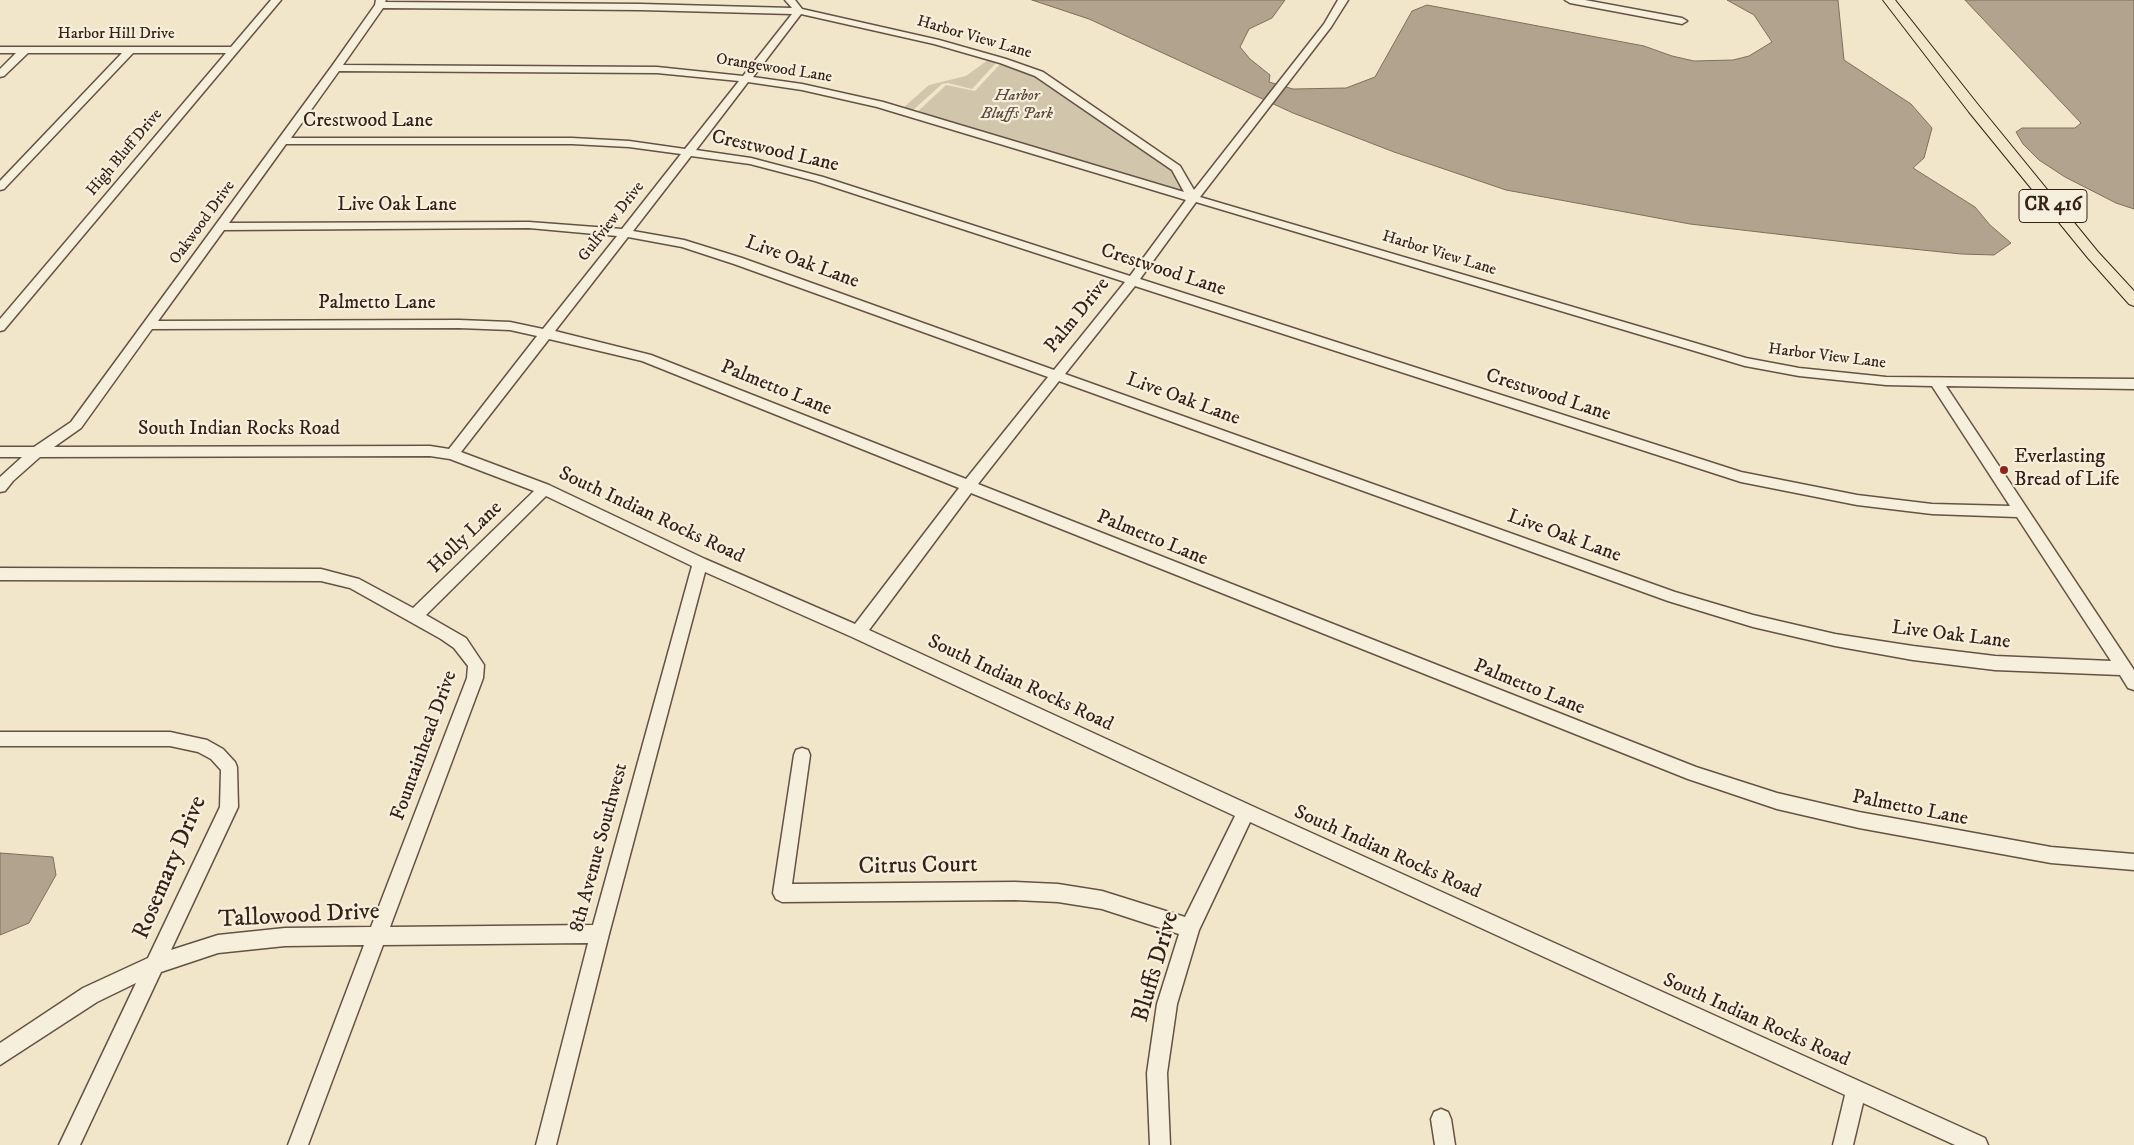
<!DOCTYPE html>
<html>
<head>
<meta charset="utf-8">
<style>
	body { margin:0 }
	canvas { display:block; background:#f1e6c9 }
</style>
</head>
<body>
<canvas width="2134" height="1145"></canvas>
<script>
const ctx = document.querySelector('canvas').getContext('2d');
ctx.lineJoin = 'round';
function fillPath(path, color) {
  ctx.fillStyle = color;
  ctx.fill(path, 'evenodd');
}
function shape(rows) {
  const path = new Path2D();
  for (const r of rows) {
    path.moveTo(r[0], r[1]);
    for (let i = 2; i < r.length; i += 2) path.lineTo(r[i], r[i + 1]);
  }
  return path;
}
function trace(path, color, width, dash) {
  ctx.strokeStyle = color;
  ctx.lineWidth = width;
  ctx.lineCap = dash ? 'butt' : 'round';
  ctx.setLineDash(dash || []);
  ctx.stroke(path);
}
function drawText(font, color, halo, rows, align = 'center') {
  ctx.font = font + ' "IM FELL DW Pica",serif';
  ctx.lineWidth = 4.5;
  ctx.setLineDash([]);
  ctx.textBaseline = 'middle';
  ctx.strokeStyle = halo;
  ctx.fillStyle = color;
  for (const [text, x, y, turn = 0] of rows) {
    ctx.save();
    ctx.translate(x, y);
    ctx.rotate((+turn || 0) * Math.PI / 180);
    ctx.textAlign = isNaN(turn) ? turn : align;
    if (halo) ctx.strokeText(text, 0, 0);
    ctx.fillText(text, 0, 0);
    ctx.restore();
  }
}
fillPath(shape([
	[988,60,997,62,972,89,948,83,942,84,912,111,903,108,929,85,966,76],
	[1003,61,1039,74,1176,168,1193,198,914,115,946,85,975,91]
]), '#d1c5ab');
const water = shape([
	[1032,0,1285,0,1272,18,1249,29,1240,47,1250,59,1270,75,1269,82,1293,89,1346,88,1375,77,1412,11,1427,5,1644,46,1672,56,1694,61,1733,60,1749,56,1772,42,1754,15,1727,0,1838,0,1844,60,1911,104,1932,128,1924,158,1913,168,1975,207,1990,225,2011,243,1994,255,1961,254,1854,243,1690,224,1506,190,1394,152,1293,113,1089,19,1032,0],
	[1965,0,2134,0,2134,209,2116,203,2065,177,2039,160,2023,144,2016,132,2022,128,2075,128,2081,123,1965,0],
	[0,853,53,857,56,875,29,923,0,935,0,853]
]);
fillPath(water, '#b1a38d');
trace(water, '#806f5f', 1);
const minor = shape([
	[271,0,281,0,4,330,0,331,0,319,226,53,133,53,4,189,0,190,0,181,122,53,28,53,4,76,0,77,0,69,16,53,0,53,0,47,231,47,271,0],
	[376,0,386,0,385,2,641,4,792,8,785,0,795,0,802,9,939,40,1006,59,1043,72,1180,166,1194,190,1324,24,1338,0,1348,0,1331,27,1200,197,1746,358,1799,368,1886,377,2134,379,2134,389,1946,386,2134,670,2134,690,2128,688,2120,675,1995,670,1913,660,1835,646,1753,627,1668,601,1059,381,978,484,1696,767,1777,793,1859,812,2051,847,2134,854,2134,870,2051,863,1859,828,1777,809,1688,779,971,493,869,630,1252,806,1985,1138,1988,1145,1955,1145,1863,1103,1853,1145,1833,1145,1845,1095,1250,822,1199,930,1177,1004,1167,1073,1170,1145,1150,1145,1147,1073,1157,1004,1179,934,1102,909,1058,902,1015,900,782,902,776,899,773,893,794,755,796,750,802,748,808,750,810,755,792,884,1015,882,1058,884,1102,891,1185,917,1235,816,852,637,705,572,609,934,556,1145,536,1145,588,943,383,945,308,1145,288,1145,364,945,285,946,218,953,161,972,80,1145,59,1145,136,983,97,1002,0,1065,0,1043,83,988,148,958,220,807,221,770,211,759,198,752,170,746,0,746,0,732,170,732,207,740,223,749,235,762,237,767,238,807,171,950,218,935,285,928,371,927,467,678,468,666,454,648,441,639,350,588,321,581,0,580,0,568,321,569,359,579,413,608,534,491,450,459,430,456,40,457,13,481,5,491,0,492,0,477,22,457,0,457,0,447,34,447,71,422,332,66,375,5,376,0],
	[383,8,641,10,792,14,743,76,657,67,343,65,383,8],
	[801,14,934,44,1000,63,1035,76,1172,170,1184,192,883,102,802,84,753,77,801,14],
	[339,71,657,73,739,81,685,149,629,141,572,138,291,138,339,71],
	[748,82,802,90,877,107,1186,200,1130,276,823,177,751,158,696,150,748,82],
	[286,144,572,144,629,147,681,154,622,229,529,222,229,223,286,144],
	[691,156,750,164,815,181,1125,282,1054,370,742,258,684,240,633,231,691,156],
	[1196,202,1745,366,1799,376,1886,385,1932,386,2010,506,1932,504,1857,495,1741,472,1140,279,1196,202],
	[529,228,617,236,543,329,510,322,459,320,158,321,224,230,529,228],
	[628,237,682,247,734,264,1048,377,966,479,651,355,555,331,628,237],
	[1135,286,1741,482,1857,505,1932,514,2017,517,2111,661,1995,656,1913,646,1835,634,1753,615,1675,592,1065,374,1135,286],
	[459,328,510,330,537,336,449,449,430,446,54,447,81,428,152,329,459,328],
	[549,339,642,361,959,488,855,624,705,559,549,485,461,452,549,339],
	[546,496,692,566,593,925,390,927,483,678,484,665,466,638,426,615,546,496],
	[1565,0,1585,0,1682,18,1687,21,1682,24,1570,3,1565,0],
	[1441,1109,1448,1112,1451,1119,1455,1145,1435,1145,1431,1119,1434,1112,1441,1109]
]);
const major = shape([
	[1883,0,1895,0,1979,106,2098,252,2134,291,2134,306,2129,304,2088,258,1969,112,1883,0]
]);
trace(minor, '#655245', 3);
trace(major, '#362119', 2);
fillPath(minor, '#f6efdc');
fillPath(major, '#f1e6c9');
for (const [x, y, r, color] of [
	[2004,470,5,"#8f2418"]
]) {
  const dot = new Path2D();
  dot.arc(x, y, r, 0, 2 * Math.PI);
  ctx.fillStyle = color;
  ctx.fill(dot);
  trace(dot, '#f6efdc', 2);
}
drawText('16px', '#362119', '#f6efdc', [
	["Harbor Hill Drive",116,35],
	["Harbor View Lane",974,38,16],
	["Orangewood Lane",774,69,9],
	["High Bluff Drive",125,153,-50],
	["Gulfview Drive",612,222,-52],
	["Oakwood Drive",203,223,-54],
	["Harbor View Lane",1439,254,17],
	["Harbor View Lane",1827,357,7]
]);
drawText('italic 16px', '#5d4a3e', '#f6efdc', [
	["Harbor",1017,97],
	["Bluffs Park",1017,115]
]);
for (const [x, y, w] of [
	[2053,206,68]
]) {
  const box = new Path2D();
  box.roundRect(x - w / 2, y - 16.5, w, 33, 4);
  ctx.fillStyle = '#f6efdc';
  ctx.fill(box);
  trace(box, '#362119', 1);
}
drawText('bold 19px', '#362119', null, [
	["CR 416",2053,206]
]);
drawText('20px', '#362119', '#f6efdc', [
	["Crestwood Lane",368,122],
	["Crestwood Lane",775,152,13],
	["Live Oak Lane",397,206],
	["Live Oak Lane",802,263,20],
	["Crestwood Lane",1163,271,18],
	["Palmetto Lane",377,304],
	["Palm Drive",1078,316,-51],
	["Palmetto Lane",776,389,22],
	["Crestwood Lane",1548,396,18],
	["Live Oak Lane",1183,400,20],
	["South Indian Rocks Road",239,430],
	["South Indian Rocks Road",651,516,25],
	["Live Oak Lane",1564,537,20],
	["Holly Lane",466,538,-44],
	["Palmetto Lane",1152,539,22],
	["Live Oak Lane",1951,636,7],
	["South Indian Rocks Road",1020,684,25],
	["Palmetto Lane",1529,688,22],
	["Fountainhead Drive",425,746,-70],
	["Palmetto Lane",1910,809,11],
	["8th Avenue Southwest",600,848,-75],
	["South Indian Rocks Road",1387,853,24],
	["South Indian Rocks Road",1756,1021,24]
]);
drawText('20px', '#362119', '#f6efdc', [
	["Everlasting",2014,458],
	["Bread of Life",2014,481]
], 'left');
drawText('24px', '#362119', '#f6efdc', [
	["Citrus Court",918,867,-1],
	["Rosemary Drive",171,868,-67],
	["Tallowood Drive",299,917,-3],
	["Bluffs Drive",1157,967,-74]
]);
</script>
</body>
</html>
